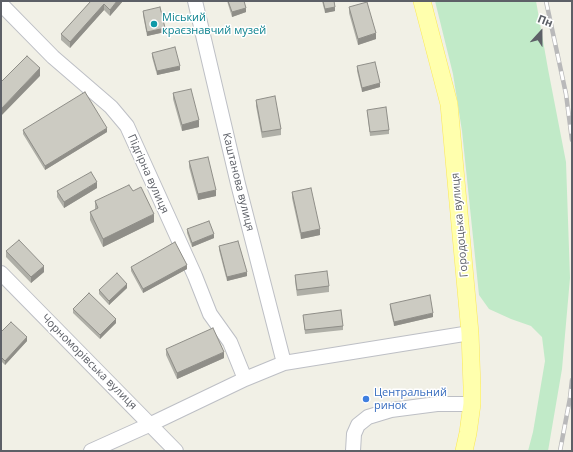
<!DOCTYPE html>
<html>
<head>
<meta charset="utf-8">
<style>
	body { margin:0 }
	#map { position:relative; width:573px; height:452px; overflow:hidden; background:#f1f0e6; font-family:"Open Sans",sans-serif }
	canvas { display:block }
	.frame { position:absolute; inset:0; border:2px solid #5d6067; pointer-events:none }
	.north { position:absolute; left:521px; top:12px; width:40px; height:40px; -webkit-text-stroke:3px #fff; paint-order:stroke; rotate:21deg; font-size:11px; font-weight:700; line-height:16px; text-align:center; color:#5d6067 }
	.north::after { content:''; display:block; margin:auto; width:14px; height:18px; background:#5d6067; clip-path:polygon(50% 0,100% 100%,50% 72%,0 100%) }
</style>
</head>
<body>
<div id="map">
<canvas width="573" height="452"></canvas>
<div class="frame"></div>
<div class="north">Пн</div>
</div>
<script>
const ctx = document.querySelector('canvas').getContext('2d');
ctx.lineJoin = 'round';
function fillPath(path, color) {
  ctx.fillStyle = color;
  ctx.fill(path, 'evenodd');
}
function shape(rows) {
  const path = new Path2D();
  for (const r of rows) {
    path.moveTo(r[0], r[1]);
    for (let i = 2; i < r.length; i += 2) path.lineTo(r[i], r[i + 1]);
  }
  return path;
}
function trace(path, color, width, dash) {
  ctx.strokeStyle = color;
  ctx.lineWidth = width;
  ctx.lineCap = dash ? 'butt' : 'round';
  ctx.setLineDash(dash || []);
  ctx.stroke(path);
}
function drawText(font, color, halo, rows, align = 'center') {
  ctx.font = font + ' "Open Sans",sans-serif';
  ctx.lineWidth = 3;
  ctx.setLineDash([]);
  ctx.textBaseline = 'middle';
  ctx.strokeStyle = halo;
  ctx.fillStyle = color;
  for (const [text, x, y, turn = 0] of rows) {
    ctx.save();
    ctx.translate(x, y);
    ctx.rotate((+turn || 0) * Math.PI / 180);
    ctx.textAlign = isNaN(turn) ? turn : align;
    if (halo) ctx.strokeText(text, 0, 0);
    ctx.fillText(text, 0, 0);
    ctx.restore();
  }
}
fillPath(shape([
	[435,1,536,1,548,69,566,162,570,278,562,369,548,451,528,451,533,432,545,361,542,337,531,326,511,319,489,309,479,295,462,131,453,74]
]), '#c1eac8');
const minor = shape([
	[195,1,238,184,284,363],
	[1,4,53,57,111,107,127,126,195,276,210,314,230,342,245,379],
	[1,273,176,451],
	[91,451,151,424,245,379,284,363,470,333],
	[353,451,354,434,358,425,368,417,391,410,437,404,472,404]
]);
const major = shape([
	[422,1,449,104,470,333,472,387,472,404,468,433,464,451]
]);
trace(minor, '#bdbfc5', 16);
trace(major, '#fbe855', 18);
trace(minor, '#fff', 14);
trace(major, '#ffffad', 17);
const rail = shape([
	[546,1,566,94,572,140],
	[560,451,570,398,572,380]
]);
trace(rail, '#b9b9ba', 4.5);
trace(rail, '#fff', 3, [9]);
fillPath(shape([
	[91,1,123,1,110,16,104,10,70,48,61,40,61,34],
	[227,1,244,1,246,12,232,17],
	[322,1,334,1,335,11,325,13],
	[349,7,376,39,358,45,349,13],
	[143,11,165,32,147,36,143,15],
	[152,53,180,70,157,75,152,57],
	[357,66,380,87,362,92,357,71],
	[173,93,199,127,182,131,173,99],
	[256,100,281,129,281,135,262,138,256,106],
	[367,110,389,130,389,134,370,136],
	[23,130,107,132,45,170,23,134],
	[189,161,216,196,198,200,189,167],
	[97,188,64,208,57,197,57,191],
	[133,191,154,222,103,247,90,220,90,212,95,210,95,201],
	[292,192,320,235,301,239,292,198],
	[187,229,214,238,192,247,187,233],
	[219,246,247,276,227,281,219,250],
	[6,251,44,272,31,283,6,257],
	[131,267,187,269,143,293,131,271],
	[295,275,329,286,329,292,297,296,295,281],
	[127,288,109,305,99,294,99,290],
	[390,304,433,317,394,326,390,308],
	[73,309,116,323,100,339,73,313],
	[303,315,343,326,343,330,305,334],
	[1,332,27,341,5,365,1,361],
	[166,349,224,358,177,379,166,355]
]), '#afafa7');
fillPath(shape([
	[117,1,123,1,110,16,110,10],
	[104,4,104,10,70,48,70,42],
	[335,7,335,11,325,13,325,9],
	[246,8,246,12,232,17,232,12],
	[165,28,165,32,147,36,147,32],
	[376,33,376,39,358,45,358,39],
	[180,66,180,70,157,75,157,71],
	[40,68,40,76,1,116,1,109],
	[380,83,380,87,362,92,362,88],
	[199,120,199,127,182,131,182,125],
	[107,128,107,132,45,170,45,166],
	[97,182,97,188,64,208,64,202],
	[216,190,216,196,198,200,198,194],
	[154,214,154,222,103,247,103,239],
	[320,229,320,235,301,239,301,233],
	[214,234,214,238,192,247,192,243],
	[187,265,187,269,143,293,143,289],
	[44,266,44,272,31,283,31,277],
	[247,272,247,276,227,281,227,277],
	[127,284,127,288,109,305,109,301],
	[433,313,433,317,394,326,394,322],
	[116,319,116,323,100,339,100,335],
	[27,337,27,341,5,365,5,361],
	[224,352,224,358,177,379,177,373]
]), '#8f8e88');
const building = shape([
	[91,1,117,1,110,10,104,4,70,42,61,34,91,1],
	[228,1,244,1,246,8,232,12,228,1],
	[323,1,334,1,335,7,325,9,323,1],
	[367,2,376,33,358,39,349,7,367,2],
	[160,7,165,28,147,32,143,11,160,7],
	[175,47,180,66,157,71,152,53,175,47],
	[27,56,40,68,1,109,1,82,27,56],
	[375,62,380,83,362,88,357,66,375,62],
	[191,89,199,120,182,125,173,93,191,89],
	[85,92,107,128,45,166,23,130,85,92],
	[275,96,281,129,262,132,256,100,275,96],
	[386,107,389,130,370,132,367,110,386,107],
	[208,157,216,190,198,194,189,161,208,157],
	[91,172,97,182,64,202,57,191,91,172],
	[129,185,133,191,141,187,154,214,103,239,90,212,98,208,95,201,129,185],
	[311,188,320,229,301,233,292,192,311,188],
	[209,221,214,234,192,243,187,229,209,221],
	[19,240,44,266,31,277,6,251,19,240],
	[238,241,247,272,227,277,219,246,238,241],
	[175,242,187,265,143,289,131,267,175,242],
	[327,271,329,286,297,290,295,275,327,271],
	[117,273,127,284,109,301,99,290,117,273],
	[89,293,116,319,100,335,73,309,89,293],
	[430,295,433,313,394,322,390,304,430,295],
	[341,310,343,326,305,330,303,315,341,310],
	[11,322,27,337,5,361,1,357,1,332,11,322],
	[213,328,224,352,177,373,166,349,213,328]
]);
fillPath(building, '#cccbc2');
trace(building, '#8f8e88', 1);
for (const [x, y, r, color] of [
	[154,24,4,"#0f9aa8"],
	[366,399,4,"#3f7fe0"]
]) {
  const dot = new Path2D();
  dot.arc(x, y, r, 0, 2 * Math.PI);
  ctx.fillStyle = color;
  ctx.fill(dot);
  trace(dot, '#fff', 1.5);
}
drawText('11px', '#0d838f', '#fff', [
	["Міський",162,18],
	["краєзнавчий музей",162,31]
], 'left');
drawText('11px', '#5d6067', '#fff', [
	["Підгірна вулиця",148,174,66],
	["Каштанова вулиця",238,182,76],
	["Городоцька вулиця",460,225,-95],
	["Чорноморівська вулиця",89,362,45]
]);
drawText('11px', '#366cbe', '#fff', [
	["Центральний",374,393],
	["ринок",374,406]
], 'left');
</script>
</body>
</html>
